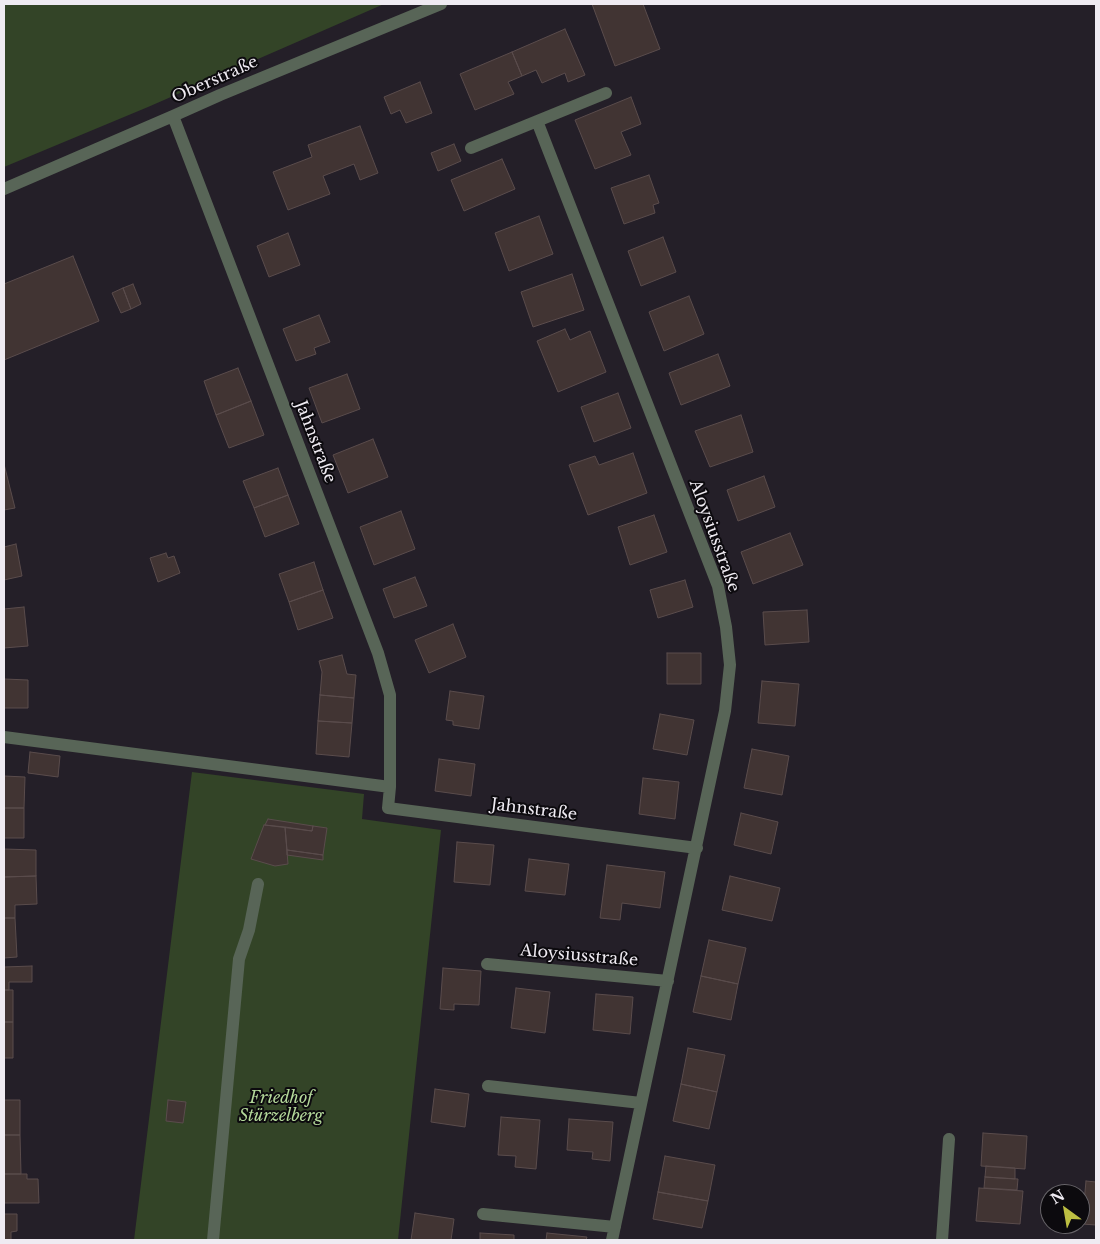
<!DOCTYPE html>
<html>
<head>
<meta charset="utf-8">
<style>
	body { margin:0 }
	#map { position:relative; width:1100px; height:1244px; overflow:hidden; background:#241f28; font-family:"Libre Baskerville",serif }
	canvas { display:block }
	.frame { position:absolute; inset:0; border:5px solid #efebf2; pointer-events:none }
	.north { position:absolute; left:1040px; top:1184px; width:50px; height:50px; box-sizing:border-box; background:#0c0a0e; border:1px solid #676469; border-radius:50%; rotate:328deg; font-size:14px; font-weight:700; line-height:20px; text-align:center; color:#efebf2 }
	.north::after { content:''; display:block; margin:auto; width:18px; height:22px; background:#bdbf42; clip-path:polygon(50% 0,100% 100%,50% 72%,0 100%) }
</style>
</head>
<body>
<div id="map">
<canvas width="1100" height="1244"></canvas>
<div class="frame"></div>
<div class="north">N</div>
</div>
<script>
const ctx = document.querySelector('canvas').getContext('2d');
ctx.lineJoin = 'round';
function fillPath(path, color) {
  ctx.fillStyle = color;
  ctx.fill(path, 'evenodd');
}
function shape(rows) {
  const path = new Path2D();
  for (const r of rows) {
    path.moveTo(r[0], r[1]);
    for (let i = 2; i < r.length; i += 2) path.lineTo(r[i], r[i + 1]);
  }
  return path;
}
function trace(path, color, width, dash) {
  ctx.strokeStyle = color;
  ctx.lineWidth = width;
  ctx.lineCap = dash ? 'butt' : 'round';
  ctx.setLineDash(dash || []);
  ctx.stroke(path);
}
function drawText(font, color, halo, rows, align = 'center') {
  ctx.font = font + ' "Libre Baskerville",serif';
  ctx.lineWidth = 4;
  ctx.setLineDash([]);
  ctx.textBaseline = 'middle';
  ctx.strokeStyle = halo;
  ctx.fillStyle = color;
  for (const [text, x, y, turn = 0] of rows) {
    ctx.save();
    ctx.translate(x, y);
    ctx.rotate((+turn || 0) * Math.PI / 180);
    ctx.textAlign = isNaN(turn) ? turn : align;
    if (halo) ctx.strokeText(text, 0, 0);
    ctx.fillText(text, 0, 0);
    ctx.restore();
  }
}
fillPath(shape([
	[4,4,384,4,148,107,4,167],
	[192,772,364,794,362,819,441,830,398,1240,134,1240]
]), '#334427');
const building = shape([
	[592,4,643,4,660,49,615,66,592,4],
	[565,29,585,75,568,82,565,73,542,83,536,70,522,76,512,52,565,29],
	[512,52,522,76,508,82,514,94,475,110,460,74,512,52],
	[420,82,432,113,406,123,400,110,391,114,384,97,420,82],
	[631,97,641,124,621,132,631,155,595,169,575,120,631,97],
	[360,126,378,173,360,180,354,164,323,176,330,194,288,210,273,172,312,157,308,145,360,126],
	[454,144,461,161,438,171,431,153,454,144],
	[502,159,515,189,464,211,451,180,502,159],
	[649,175,659,203,653,205,655,213,624,224,611,188,649,175],
	[539,216,553,254,509,271,495,233,539,216],
	[288,233,300,265,269,277,257,246,288,233],
	[663,237,676,272,641,286,628,251,663,237],
	[73,256,99,321,4,360,4,284,73,256],
	[572,274,584,310,533,327,521,292,572,274],
	[133,284,141,304,131,309,123,288,133,284],
	[123,288,131,309,121,313,112,293,123,288],
	[689,296,704,334,664,351,649,312,689,296],
	[319,315,330,342,314,348,316,354,296,361,283,329,319,315],
	[565,329,570,340,590,331,606,372,558,392,537,341,565,329],
	[718,354,730,386,681,405,669,373,718,354],
	[238,368,251,401,216,415,204,381,238,368],
	[347,374,360,409,322,423,309,388,347,374],
	[618,393,631,428,594,442,581,407,618,393],
	[251,401,264,435,229,448,216,415,251,401],
	[741,415,753,452,710,467,695,431,741,415],
	[373,439,388,477,348,493,333,455,373,439],
	[633,453,647,493,588,515,569,465,595,456,599,465,633,453],
	[4,464,15,508,4,510,4,464],
	[278,468,288,495,254,508,243,481,278,468],
	[764,476,775,507,738,521,727,490,764,476],
	[288,495,299,524,265,537,254,508,288,495],
	[401,511,415,549,374,565,360,527,401,511],
	[654,515,667,552,630,565,618,527,654,515],
	[790,533,803,565,753,584,741,552,790,533],
	[16,544,22,576,4,580,4,547,16,544],
	[166,553,168,558,174,556,180,573,158,582,150,558,166,553],
	[314,562,323,590,289,602,279,574,314,562],
	[415,577,427,606,394,618,383,589,415,577],
	[685,580,693,607,658,618,650,590,685,580],
	[323,590,333,618,298,630,289,602,323,590],
	[24,607,28,646,4,648,4,609,24,607],
	[807,610,809,642,765,645,763,612,807,610],
	[453,624,466,657,429,673,415,640,453,624],
	[667,653,701,653,701,684,667,684,667,653],
	[342,655,347,674,356,675,354,698,320,695,322,672,319,661,342,655],
	[4,679,28,680,28,708,4,708,4,679],
	[762,681,799,684,795,726,758,723,762,681],
	[450,691,484,696,479,729,453,725,453,721,446,720,450,691],
	[320,695,354,698,352,723,318,721,320,695],
	[660,714,694,720,687,755,653,749,660,714],
	[318,721,352,723,349,757,316,754,318,721],
	[752,749,789,756,782,795,744,788,752,749],
	[30,752,60,756,58,777,28,773,30,752],
	[439,759,475,764,471,796,435,791,439,759],
	[4,776,25,777,24,808,4,808,4,776],
	[643,778,679,782,675,819,639,814,643,778],
	[4,808,24,808,24,838,4,838,4,808],
	[741,813,778,822,771,854,734,845,741,813],
	[268,819,313,826,312,831,265,825,268,819],
	[264,825,285,827,288,864,275,866,251,859,264,825],
	[313,826,327,828,323,855,287,850,285,827,312,831,313,826],
	[457,842,494,845,490,885,454,882,457,842],
	[4,849,36,850,36,876,4,877,4,849],
	[287,850,323,855,323,860,287,855,287,850],
	[529,859,569,864,565,895,525,891,529,859],
	[607,865,665,872,660,908,622,903,620,920,600,918,607,865],
	[36,876,37,904,15,905,15,918,4,918,4,877,36,876],
	[730,876,780,888,772,921,722,910,730,876],
	[4,918,15,918,17,957,4,958,4,918],
	[709,940,746,948,738,984,701,976,709,940],
	[32,966,32,982,9,982,9,990,4,990,4,967,32,966],
	[443,968,481,971,479,1005,454,1004,454,1010,440,1009,443,968],
	[701,976,738,984,731,1020,693,1012,701,976],
	[516,988,550,992,545,1033,511,1028,516,988],
	[4,990,13,990,13,1022,4,1022,4,990],
	[596,994,633,997,630,1034,593,1030,596,994],
	[4,1022,13,1022,13,1058,4,1058,4,1022],
	[688,1048,725,1055,717,1092,681,1084,688,1048],
	[681,1084,717,1092,709,1129,673,1121,681,1084],
	[435,1089,469,1094,465,1127,431,1122,435,1089],
	[4,1100,20,1100,20,1135,4,1135,4,1100],
	[168,1100,186,1102,183,1123,166,1121,168,1100],
	[501,1117,540,1120,536,1169,515,1167,516,1156,498,1155,501,1117],
	[569,1119,613,1122,610,1161,592,1159,593,1152,567,1150,569,1119],
	[983,1133,1027,1136,1025,1169,981,1166,983,1133],
	[4,1135,20,1135,21,1174,4,1174,4,1135],
	[665,1156,715,1165,708,1201,658,1192,665,1156],
	[986,1166,1015,1168,1015,1179,985,1177,986,1166],
	[4,1174,27,1174,27,1179,38,1179,39,1203,4,1203,4,1174],
	[985,1177,1018,1179,1017,1190,984,1188,985,1177],
	[1086,1181,1096,1182,1096,1225,1082,1224,1086,1181],
	[979,1188,1023,1191,1020,1224,976,1221,979,1188],
	[658,1192,708,1201,702,1228,653,1219,658,1192],
	[415,1213,454,1219,451,1240,411,1240,415,1213],
	[4,1214,17,1214,17,1231,11,1232,11,1240,4,1240,4,1214],
	[480,1233,514,1235,514,1240,480,1240,480,1233],
	[547,1233,587,1237,586,1240,546,1240,547,1233]
]);
fillPath(building, '#413433');
trace(building, '#5a4c4c', 1);
trace(shape([
	[173,116,378,653,390,695,390,787,388,808,697,848],
	[537,121,718,586,726,627,730,665,725,711,612,1240],
	[471,148,606,93],
	[4,189,173,116,220,95,441,4],
	[4,737,390,787],
	[487,964,668,981],
	[488,1086,641,1103],
	[483,1214,615,1227],
	[213,1240,239,959,249,930,258,884],
	[942,1240,949,1139]
]), '#586557', 12);
drawText('16px', '#efebf2', '#0c0a0e', [
	["Oberstraße",215,80,-24],
	["Jahnstraße",315,442,69],
	["Aloysiusstraße",714,536,70],
	["Jahnstraße",534,810,7],
	["Aloysiusstraße",579,956,5]
]);
drawText('italic 16px', '#b4d99a', '#0c0a0e', [
	["Friedhof",281,1098],
	["Stürzelberg",281,1116]
]);
</script>
</body>
</html>
